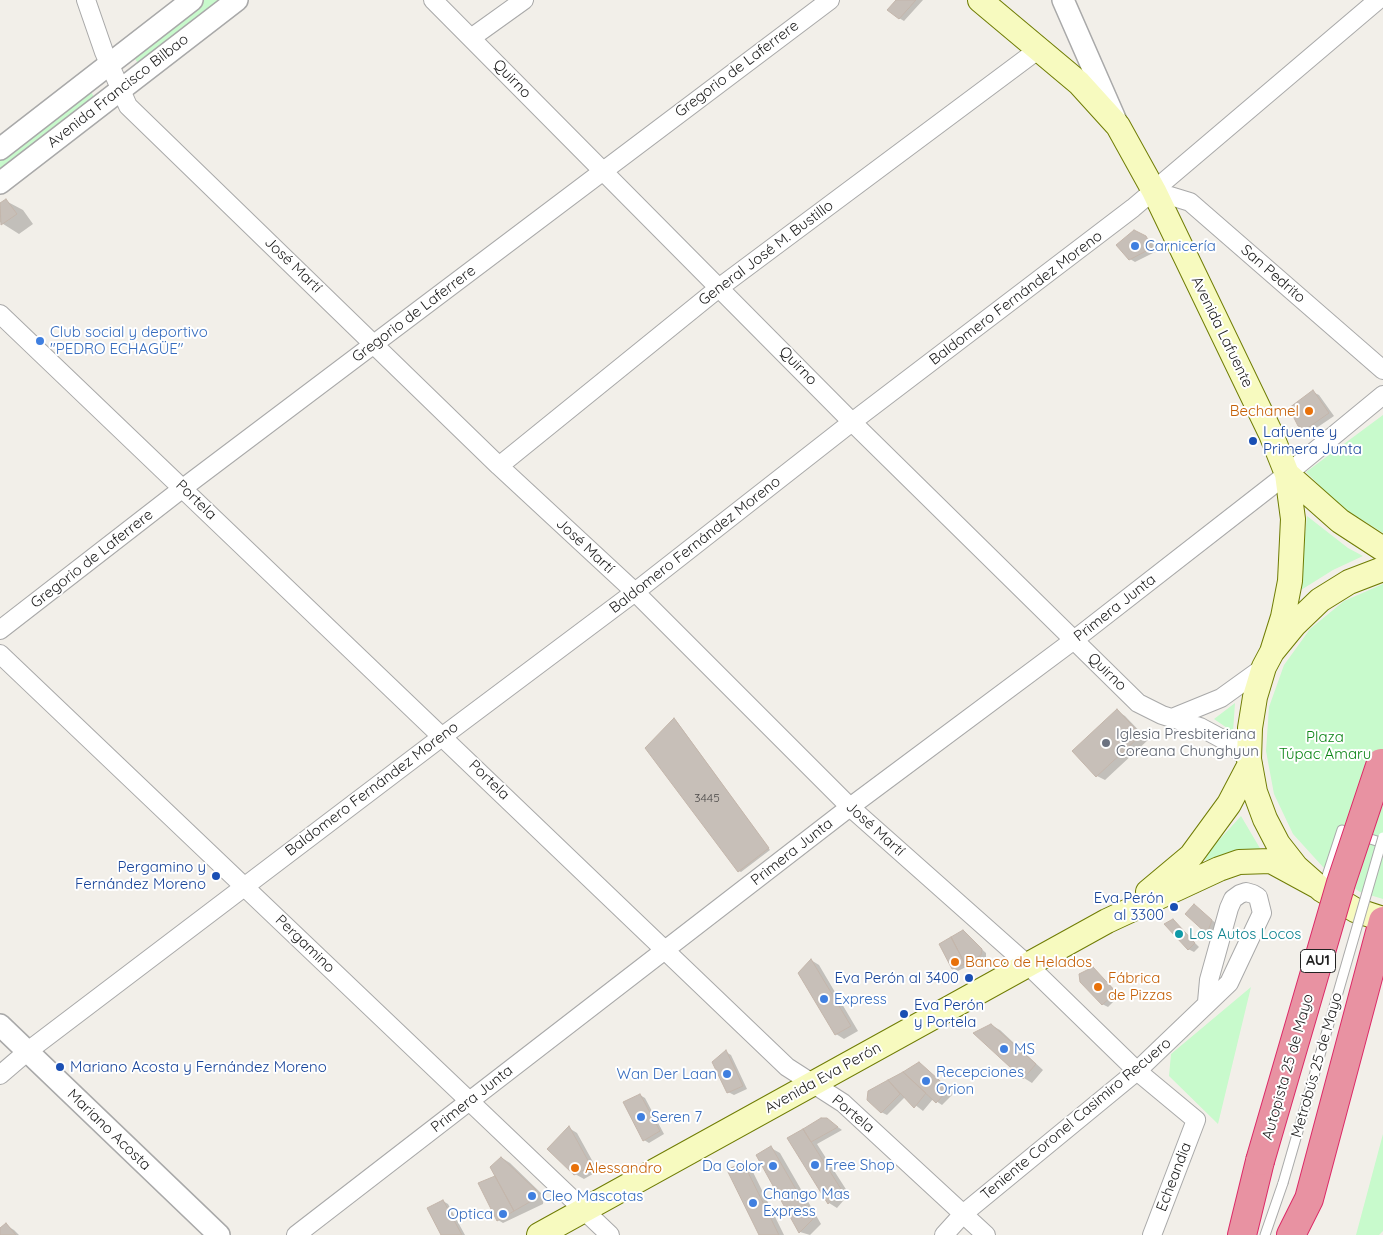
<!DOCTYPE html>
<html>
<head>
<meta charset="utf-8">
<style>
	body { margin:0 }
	canvas { display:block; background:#f2efe9 }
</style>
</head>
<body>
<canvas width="1383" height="1235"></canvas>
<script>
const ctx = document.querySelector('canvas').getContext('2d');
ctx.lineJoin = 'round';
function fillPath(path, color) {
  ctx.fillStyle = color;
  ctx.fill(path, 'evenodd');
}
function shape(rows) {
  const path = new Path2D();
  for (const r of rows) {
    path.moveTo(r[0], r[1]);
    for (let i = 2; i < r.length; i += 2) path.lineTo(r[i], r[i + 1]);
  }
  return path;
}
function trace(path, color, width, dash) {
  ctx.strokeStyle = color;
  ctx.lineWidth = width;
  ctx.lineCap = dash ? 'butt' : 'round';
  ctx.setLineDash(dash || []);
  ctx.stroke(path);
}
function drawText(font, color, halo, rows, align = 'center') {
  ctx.font = font + ' Quicksand,sans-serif';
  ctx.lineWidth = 4;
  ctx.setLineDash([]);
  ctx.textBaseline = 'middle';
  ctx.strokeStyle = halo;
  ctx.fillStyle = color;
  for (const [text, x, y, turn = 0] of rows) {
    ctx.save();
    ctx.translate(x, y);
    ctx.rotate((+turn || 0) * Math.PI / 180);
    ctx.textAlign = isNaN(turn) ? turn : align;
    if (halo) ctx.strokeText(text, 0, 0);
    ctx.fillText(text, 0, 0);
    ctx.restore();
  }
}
fillPath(shape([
	[201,0,226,0,139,63,137,62,134,57],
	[91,91,95,100,0,175,0,156],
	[1383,415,1383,533,1340,506,1306,472],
	[1307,516,1348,548,1363,556,1333,570,1293,595,1302,565],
	[1383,584,1383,899,1360,892,1323,867,1293,834,1274,794,1266,751,1269,707,1284,665,1310,629,1344,601],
	[1235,703,1233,732,1214,719],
	[1241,816,1261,850,1216,861,1205,860,1209,851],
	[1251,987,1218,1124,1169,1076,1171,1054],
	[1383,1134,1383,1231,1379,1235,1356,1235]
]), '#c8facc');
fillPath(shape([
	[898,0,923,0,904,21,899,18],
	[6,201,23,210,33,224,19,234,0,222,0,205],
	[1135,231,1151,240,1157,251,1135,262,1130,259],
	[1313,392,1319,395,1334,416,1312,431,1299,425],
	[1117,711,1125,716,1148,740,1105,780,1097,776],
	[675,719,770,850,741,872,739,871],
	[1194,906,1217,924,1213,936,1187,914],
	[1173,921,1199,947,1194,952,1188,949],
	[963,932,986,953,986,957,958,971,953,968],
	[811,960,819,965,858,1031,844,1039,836,1034],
	[1093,969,1120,995,1108,1007,1102,1004],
	[991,1025,1000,1030,1043,1070,1032,1083,1024,1078],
	[726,1052,731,1055,747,1089,734,1095,728,1092],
	[919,1064,954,1093,942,1105,933,1099,923,1111,905,1097,887,1115,881,1112,869,1092],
	[640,1095,645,1098,664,1134,649,1143,644,1140],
	[827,1119,842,1130,817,1144,849,1194,837,1208,829,1203,789,1139],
	[569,1128,577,1133,598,1171,584,1179,575,1174],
	[771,1148,780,1153,821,1224,810,1235,800,1232,758,1155],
	[502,1158,510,1163,544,1196,543,1204,503,1223,498,1220],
	[742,1164,751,1168,784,1235,761,1235],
	[443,1201,448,1204,465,1235,443,1235],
	[6,1225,14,1230,19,1235,0,1235,0,1230]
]), '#0003');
const building = shape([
	[896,0,916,0,899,19,887,10,896,0],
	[6,199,17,214,1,225,0,203,6,199],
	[1134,230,1146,236,1152,248,1129,260,1116,245,1134,230],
	[1313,390,1329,413,1306,429,1298,426,1289,408,1313,390],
	[1117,709,1141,735,1096,777,1072,751,1117,709],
	[674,718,769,848,738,872,645,748,674,718],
	[1194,904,1212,920,1207,934,1185,914,1194,904],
	[1173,919,1195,943,1188,950,1164,924,1173,919],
	[963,930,982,949,981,955,965,964,951,937,963,930],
	[951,937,965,964,952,969,939,944,951,937],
	[811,959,851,1026,835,1035,798,973,811,959],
	[1093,967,1116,992,1102,1005,1080,982,1079,974,1093,967],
	[991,1024,1036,1064,1023,1079,973,1033,991,1024],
	[726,1050,743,1086,727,1093,712,1062,726,1050],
	[919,1062,949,1089,936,1103,903,1072,919,1062],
	[903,1072,926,1093,914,1108,888,1080,903,1072],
	[888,1080,900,1094,881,1113,867,1100,868,1091,888,1080],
	[640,1094,660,1131,643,1141,623,1102,640,1094],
	[821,1118,827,1118,838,1127,811,1142,803,1129,821,1118],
	[569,1126,591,1166,574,1175,547,1149,569,1126],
	[803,1129,841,1189,828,1204,787,1138,803,1129],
	[771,1146,813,1219,799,1233,756,1155,771,1146],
	[501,1157,536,1190,535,1199,514,1211,490,1167,501,1157],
	[743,1162,779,1235,759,1235,727,1170,743,1162],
	[495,1176,514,1211,497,1221,478,1183,495,1176],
	[443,1200,462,1235,441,1235,427,1208,443,1200],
	[6,1223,16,1235,0,1235,0,1228,6,1223]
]);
fillPath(building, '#c7bfb8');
trace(building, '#c4b6ab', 1);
const service = shape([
	[1323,888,1342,830,1383,843],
	[1265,1235,1283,1183]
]);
const minor = shape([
	[86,0,104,52,128,106,499,466,635,592,850,807,1029,966,1137,1071,1196,1120,1152,1235],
	[433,0,852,422,1138,703,1162,715,1200,727,1226,741,1249,759],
	[471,38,524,0],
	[1154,191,1190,202,1383,370],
	[0,314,787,1067,843,1103,986,1235],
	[499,466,720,287,1039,49],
	[0,630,183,488,830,0],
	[0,654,610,1235],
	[1172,718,1221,698,1264,667],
	[0,1075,28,1051,443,736,635,592,852,422,1133,208,1378,0],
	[296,1235,850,807,1074,640,1287,474,1383,395],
	[944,1235,963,1214,1137,1071,1229,983,1262,913,1258,897,1253,894,1246,892,1240,894,1233,899,1229,908,1209,980,1207,1002]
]);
const tertiary = shape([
	[1063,0,1116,121],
	[0,149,192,0],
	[0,183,237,0],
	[0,1025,219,1235]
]);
const secondary = shape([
	[980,0,1079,83,1118,126,1154,191,1271,434,1287,474,1293,519,1290,581,1283,617,1272,652],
	[1287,474,1340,521,1383,549],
	[1383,569,1349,582,1320,600,1295,624,1272,652,1264,667,1255,697,1250,728,1249,759,1255,792,1265,819,1278,844,1296,867,1322,890,1355,910,1383,919],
	[1148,892,1191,856,1229,804,1250,764],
	[539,1235,1107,921,1219,869,1239,862,1271,861,1317,886]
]);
const motorway = shape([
	[1242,1235,1260,1161],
	[1291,1235,1309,1199,1383,921]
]);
trace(service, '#a9a9a9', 11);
trace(minor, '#a9a9a9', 20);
trace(tertiary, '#a9a9a9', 24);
trace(secondary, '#707d05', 26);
trace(motorway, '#dc2a67', 30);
trace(service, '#fff', 9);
trace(minor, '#fff', 18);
trace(tertiary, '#fff', 21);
trace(secondary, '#f7fabf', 24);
trace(motorway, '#e892a2', 28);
const serviceBridge = shape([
	[1283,1183,1383,837]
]);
const motorwayBridge = shape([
	[1260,1161,1341,883,1381,763]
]);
trace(serviceBridge, '#a9a9a9', 11, []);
trace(motorwayBridge, '#dc2a67', 30, []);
trace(serviceBridge, '#fff', 9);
trace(motorwayBridge, '#e892a2', 28);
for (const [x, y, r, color] of [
	[1135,246,5,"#3f7fe0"],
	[40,341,5,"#3f7fe0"],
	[1309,411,5,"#e8710a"],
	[1253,441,5,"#1a4fb4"],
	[1106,743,5,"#6b7280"],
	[216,876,5,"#1a4fb4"],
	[1174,907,5,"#1a4fb4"],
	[1179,934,5,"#0f9aa8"],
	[955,962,5,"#e8710a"],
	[969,978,5,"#1a4fb4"],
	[1098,987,5,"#e8710a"],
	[824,999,5,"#3f7fe0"],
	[904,1014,5,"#1a4fb4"],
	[1004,1049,5,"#3f7fe0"],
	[60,1067,5,"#1a4fb4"],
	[727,1074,5,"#3f7fe0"],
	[926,1081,5,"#3f7fe0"],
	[641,1117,5,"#3f7fe0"],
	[815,1165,5,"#3f7fe0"],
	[773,1166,5,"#3f7fe0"],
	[575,1168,5,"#e8710a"],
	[532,1196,5,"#3f7fe0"],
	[753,1203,5,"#3f7fe0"],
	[503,1214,5,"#3f7fe0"]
]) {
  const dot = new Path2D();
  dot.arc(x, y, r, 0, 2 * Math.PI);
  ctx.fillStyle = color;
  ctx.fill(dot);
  trace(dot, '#fff', 2);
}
drawText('12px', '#4b4948', null, [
	["3445",707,798]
]);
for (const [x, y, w] of [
	[1318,961,35]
]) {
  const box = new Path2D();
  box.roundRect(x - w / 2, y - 11.5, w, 23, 4);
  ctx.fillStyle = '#fff';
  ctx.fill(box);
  trace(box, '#222', 1);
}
drawText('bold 14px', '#222', null, [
	["AU1",1318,961]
]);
drawText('15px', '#222', '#fff', [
	["Gregorio de Laferrere",737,69,-37],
	["Quirno",512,79,46],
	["Avenida Francisco Bilbao",118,91,-38],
	["General José M. Bustillo",766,253,-37],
	["José Martí",293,265,44],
	["San Pedrito",1273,274,41],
	["Baldomero Fernández Moreno",1016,298,-37],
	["Gregorio de Laferrere",414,314,-37],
	["Avenida Lafuente",1222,332,64],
	["Quirno",798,366,46],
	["Portela",196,500,44],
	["Baldomero Fernández Moreno",695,545,-38],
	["José Martí",585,546,43],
	["Gregorio de Laferrere",92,559,-38],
	["Primera Junta",1115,608,-38],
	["Quirno",1107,672,44],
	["Portela",489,780,44],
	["Baldomero Fernández Moreno",372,789,-37],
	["José Martí",875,829,42],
	["Primera Junta",792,852,-38],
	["Pergamino",305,944,44],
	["Metrobús 25 de Mayo",1317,1065,-74],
	["Autopista 25 de Mayo",1288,1067,-74],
	["Avenida Eva Perón",823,1078,-29],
	["Primera Junta",472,1099,-38],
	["Portela",853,1114,40],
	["Teniente Coronel Casimiro Recuero",1076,1119,-40],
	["Mariano Acosta",109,1130,44],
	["Echeandia",1174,1177,-69]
]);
drawText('15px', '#366cbe', '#fff', [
	["Carnicería",1145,246],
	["Club social y deportivo",50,332],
	["\"PEDRO ECHAGÜE\"",50,349],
	["Express",834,999],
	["MS",1014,1049],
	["Recepciones",936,1072],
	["Orion",936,1089],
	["Wan Der Laan",717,1074,"right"],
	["Seren 7",651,1117],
	["Free Shop",825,1165],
	["Da Color",763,1166,"right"],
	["Chango Mas",763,1194],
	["Express",763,1211],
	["Cleo Mascotas",542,1196],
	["Optica",493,1214,"right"]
], 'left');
drawText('15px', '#c56008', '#fff', [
	["Bechamel",1299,411,"right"],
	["Banco de Helados",965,962],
	["Fábrica",1108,978],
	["de Pizzas",1108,995],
	["Alessandro",585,1168]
], 'left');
drawText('15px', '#164399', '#fff', [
	["Lafuente y",1263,432],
	["Primera Junta",1263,449],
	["Pergamino y",206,867,"right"],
	["Fernández Moreno",206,884,"right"],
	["Eva Perón",1164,898,"right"],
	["al 3300",1164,915,"right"],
	["Eva Perón al 3400",959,978,"right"],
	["Eva Perón",914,1005],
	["y Portela",914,1022],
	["Mariano Acosta y Fernández Moreno",70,1067]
], 'left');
drawText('15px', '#5b616d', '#fff', [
	["Iglesia Presbiteriana",1116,734],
	["Coreana Chunghyun",1116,751]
], 'left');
drawText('15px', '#0c8416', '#fff', [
	["Plaza",1325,737],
	["Túpac Amaru",1325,754]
]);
drawText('15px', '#0d838f', '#fff', [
	["Los Autos Locos",1189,934]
], 'left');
</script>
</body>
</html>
